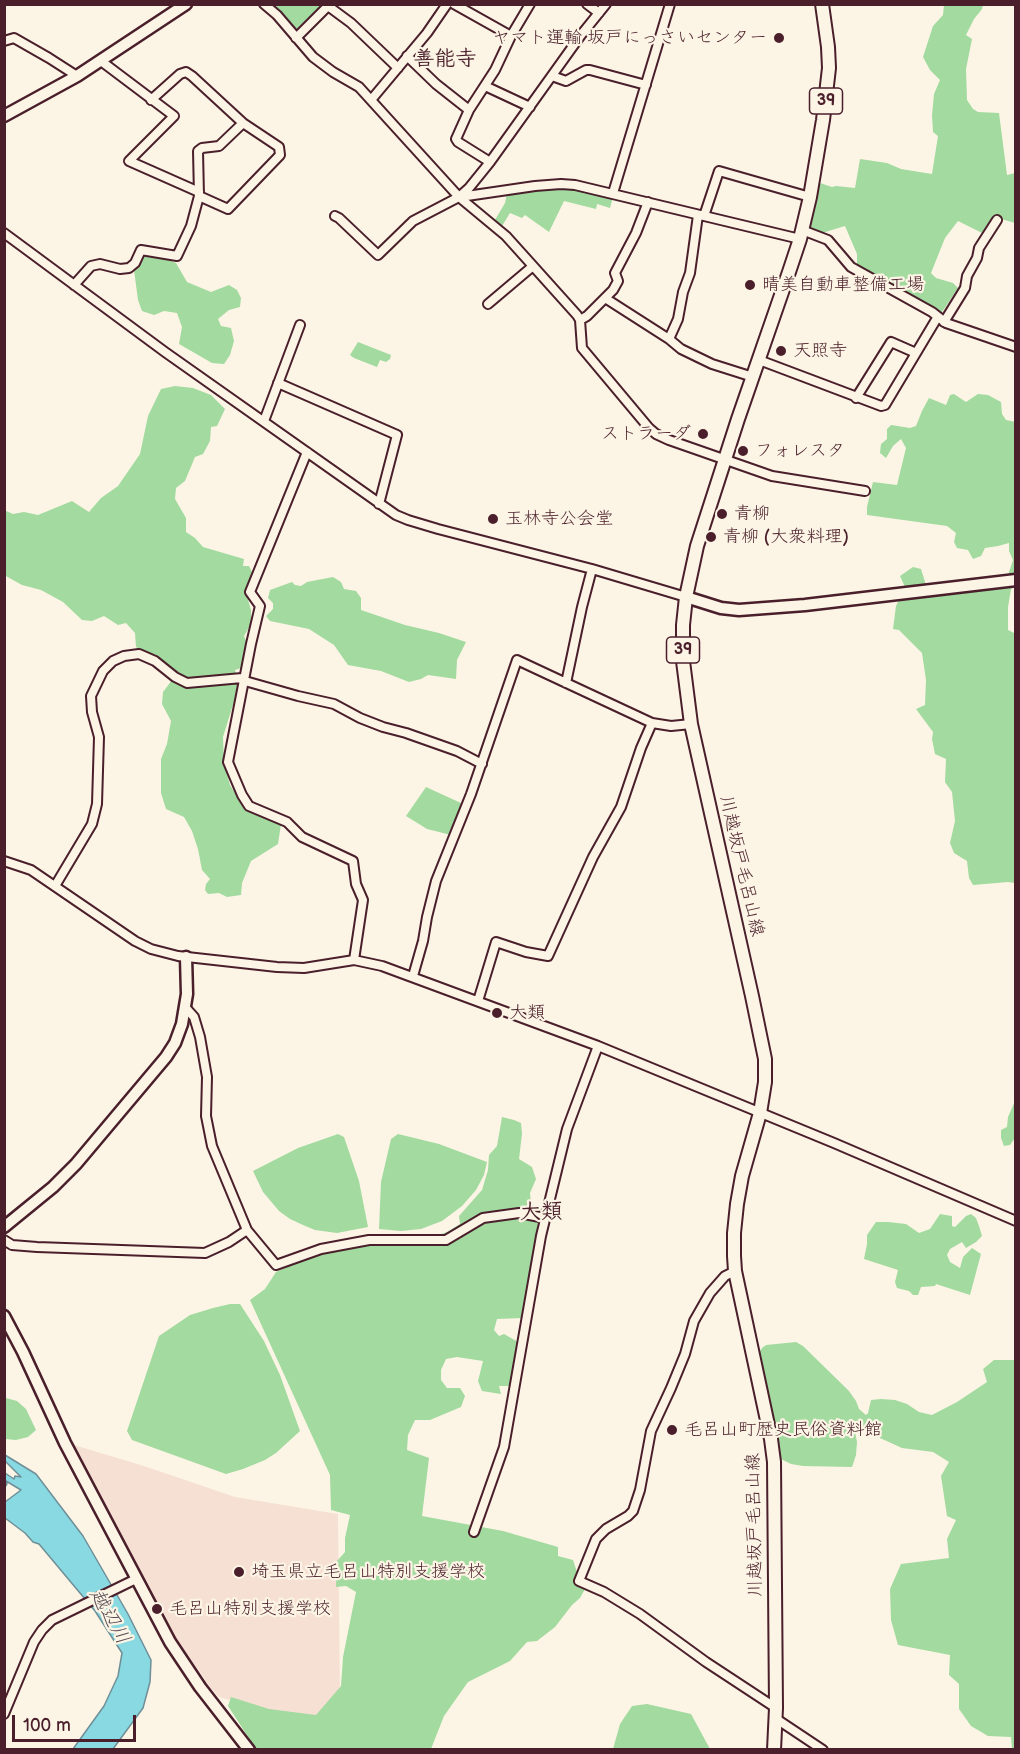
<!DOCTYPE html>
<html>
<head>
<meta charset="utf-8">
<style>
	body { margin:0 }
	#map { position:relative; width:1020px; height:1754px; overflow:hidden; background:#fcf5e5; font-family:"Balsamiq Sans",sans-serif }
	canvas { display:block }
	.frame { position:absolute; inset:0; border:6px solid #4a1f2b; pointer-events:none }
	.scale { position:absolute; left:12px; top:1715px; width:124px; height:27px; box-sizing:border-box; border:3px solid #4a1f2b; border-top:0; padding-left:8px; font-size:18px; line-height:21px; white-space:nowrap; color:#4a1f2b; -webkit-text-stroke:4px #fcf5e5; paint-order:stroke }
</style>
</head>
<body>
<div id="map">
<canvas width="1020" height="1754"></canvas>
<div class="frame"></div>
<div class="scale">100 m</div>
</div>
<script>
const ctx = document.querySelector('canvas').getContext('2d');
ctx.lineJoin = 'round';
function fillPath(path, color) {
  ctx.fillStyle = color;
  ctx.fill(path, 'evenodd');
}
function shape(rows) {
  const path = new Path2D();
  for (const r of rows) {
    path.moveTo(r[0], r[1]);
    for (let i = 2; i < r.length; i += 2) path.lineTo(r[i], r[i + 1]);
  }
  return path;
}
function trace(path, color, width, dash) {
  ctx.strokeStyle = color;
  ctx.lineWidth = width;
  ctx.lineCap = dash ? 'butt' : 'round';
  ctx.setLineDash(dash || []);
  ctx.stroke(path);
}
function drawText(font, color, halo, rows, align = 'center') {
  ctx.font = font + ' "Balsamiq Sans","Klee One",sans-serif';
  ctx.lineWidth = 4.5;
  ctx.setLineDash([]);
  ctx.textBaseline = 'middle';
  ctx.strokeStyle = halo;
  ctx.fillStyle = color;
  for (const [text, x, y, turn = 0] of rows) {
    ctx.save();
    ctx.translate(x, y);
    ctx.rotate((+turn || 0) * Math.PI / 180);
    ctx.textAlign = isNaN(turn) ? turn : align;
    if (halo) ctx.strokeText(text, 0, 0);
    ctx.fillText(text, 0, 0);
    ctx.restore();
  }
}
fillPath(shape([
	[74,1445,144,1466,235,1497,338,1514,340,1699,329,1736,280,1715,219,1697,205,1682,205,1679,189,1657,184,1654,169,1629]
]), '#f6e0d4');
fillPath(shape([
	[272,5,322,5,297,32,283,14],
	[944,5,983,5,982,9,974,19,966,35,972,39,966,69,967,100,973,109,978,112,999,113,1007,175,1015,173,1015,223,994,217,984,234,958,221,945,238,931,273,936,278,953,283,958,288,940,315,918,299,905,294,857,267,857,254,845,226,822,233,809,230,820,183,832,187,836,186,855,188,860,159,887,163,901,169,932,174,938,136,933,132,932,115,934,94,940,80,930,70,923,57,933,26,943,15],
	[557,188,573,188,613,197,610,208,597,204,596,209,564,201,549,232,525,215,522,218,510,213,502,226,495,220,505,203,507,193],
	[144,254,159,256,176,263,187,282,211,292,229,285,237,290,241,298,240,307,229,310,218,319,221,326,231,328,234,341,230,355,224,364,212,363,179,344,182,327,177,313,164,311,154,315,142,311,138,300,134,270],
	[358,342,391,355,390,359,386,362,380,360,377,367,354,358,350,355],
	[175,386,193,388,211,395,225,409,217,426,211,427,210,441,203,454,195,457,185,481,176,488,175,499,186,518,186,532,195,538,203,547,244,559,243,566,249,566,252,572,252,583,246,593,251,610,251,624,244,636,247,643,244,667,235,670,239,685,223,737,224,763,230,785,242,804,252,813,281,824,278,844,251,861,242,883,241,895,227,897,219,893,208,894,205,890,206,884,210,879,202,870,198,849,192,831,184,817,166,809,161,793,161,759,167,744,171,721,162,704,163,692,172,680,164,675,160,661,136,647,135,633,126,623,118,625,104,616,92,621,82,620,63,602,41,590,22,585,4,575,4,510,13,514,24,512,38,515,72,501,89,512,101,498,118,486,140,454,148,416,161,389],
	[954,394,966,402,978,394,988,395,1001,402,1002,414,1006,420,1016,422,1016,586,1011,589,1008,607,1008,630,1016,634,1015,883,1008,882,973,885,969,878,967,861,954,853,950,843,955,821,952,792,945,782,946,759,935,754,932,739,933,732,916,709,925,705,926,680,922,653,899,630,893,629,896,606,905,587,900,576,913,567,921,569,926,585,987,587,1008,575,1013,560,1009,551,1009,543,998,546,985,548,981,556,973,559,968,550,957,548,954,542,956,533,947,526,867,515,867,507,873,482,897,485,906,448,901,439,893,446,886,458,880,453,881,444,887,439,887,429,891,425,910,428,916,426,922,411,929,398,946,405,950,395],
	[333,577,341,582,344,589,356,591,361,598,361,610,405,625,439,633,466,642,457,660,456,679,428,675,421,679,409,682,381,671,348,665,334,645,309,629,270,621,266,616,273,609,273,603,268,598,270,590,292,582,295,585,301,586,307,582],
	[426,787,463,804,451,835,427,829,406,816],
	[1015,1101,1015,1138,1010,1145,1004,1146,1001,1138,1001,1130,1007,1127,1008,1117],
	[502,1117,514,1120,521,1123,522,1134,519,1159,532,1167,536,1179,530,1193,531,1204,541,1208,522,1318,497,1319,494,1330,499,1336,504,1334,518,1342,510,1386,499,1386,501,1394,482,1391,478,1381,483,1361,457,1357,446,1359,441,1370,441,1380,447,1388,460,1388,465,1396,461,1407,430,1420,415,1420,408,1435,407,1450,429,1458,422,1516,503,1531,558,1547,558,1556,573,1560,577,1572,574,1582,585,1589,580,1598,572,1605,555,1627,537,1641,527,1642,510,1661,468,1682,444,1716,431,1749,256,1749,228,1706,231,1697,269,1709,316,1715,341,1686,343,1657,356,1592,346,1586,336,1587,337,1561,345,1552,345,1538,350,1515,331,1510,330,1475,250,1300,265,1289,276,1272,311,1256,348,1248,377,1244,411,1245,447,1232,460,1224,459,1216,482,1190,488,1170,489,1155,497,1146],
	[338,1134,344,1137,359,1181,368,1227,337,1233,315,1230,303,1225,290,1219,279,1211,263,1192,253,1171,298,1148],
	[398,1134,439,1144,487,1162,484,1175,476,1190,462,1206,442,1221,421,1229,401,1231,379,1229,381,1182,391,1139],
	[940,1214,952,1216,952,1226,955,1227,966,1216,971,1214,976,1218,979,1226,982,1236,976,1242,966,1248,962,1242,950,1249,947,1255,950,1262,960,1268,963,1257,972,1248,981,1254,970,1295,936,1284,935,1286,921,1287,918,1295,913,1295,909,1291,897,1288,895,1282,898,1270,864,1259,867,1244,867,1235,876,1222,888,1222,906,1224,919,1233,930,1229],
	[230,1304,240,1304,264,1341,280,1375,300,1431,276,1453,265,1460,243,1469,226,1474,132,1440,127,1431,159,1336,190,1315,213,1308],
	[796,1342,803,1346,849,1391,856,1401,859,1409,866,1415,868,1413,871,1400,881,1399,895,1400,907,1404,919,1412,932,1415,957,1402,987,1382,983,1369,994,1360,1015,1360,1015,1749,1012,1749,1011,1737,988,1736,971,1726,959,1709,959,1684,949,1675,950,1655,898,1645,891,1620,890,1589,901,1564,949,1558,947,1539,956,1520,947,1516,941,1476,949,1462,933,1452,902,1448,880,1438,875,1427,855,1432,857,1442,856,1455,852,1467,803,1466,791,1464,781,1459,758,1354,762,1348,766,1345],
	[5,1395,6,1398,17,1401,26,1409,36,1430,28,1437,16,1440,5,1439],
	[647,1704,691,1714,710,1749,613,1749,620,1724,632,1706]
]), '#a2da9f');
const water = shape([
	[5,1455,36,1474,83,1536,128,1614,151,1660,150,1682,143,1708,113,1749,73,1749,104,1706,118,1676,122,1653,95,1611,39,1544,33,1542,25,1533,5,1518,5,1502,21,1490,6,1481,7,1484,5,1487,5,1473,14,1479,15,1476,21,1477,5,1461,5,1455]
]);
fillPath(water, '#88d9e1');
trace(water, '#6f8f98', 1.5);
const street = shape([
	[264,4,277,15,313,57,333,72,359,87,459,197,506,236,533,266,577,315,580,320,582,348,649,428,656,434,669,440,772,476,865,491],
	[454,4,511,36],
	[587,4,599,13],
	[296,38,328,6,351,23,398,68],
	[4,41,14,38,49,58,77,76],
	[407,56,436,84,469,110],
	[101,61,174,116,129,161,199,192],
	[552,76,566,81,586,70,590,70,646,85],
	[485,86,530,107],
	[151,100,180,74,186,72,192,76,243,123,279,147,280,155,228,209,199,196],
	[371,100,427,33,447,4],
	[490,162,458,142,456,139,469,110,495,70,511,36,530,4],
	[613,193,670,4],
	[460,197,535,186,561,184,575,185,800,239],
	[335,216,339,218,378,255,413,221,459,197,469,188,490,162,581,35,606,4],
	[704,216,719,171,810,197],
	[802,230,828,240,851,267,932,312,946,323,1016,347],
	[4,233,165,352,396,515,408,520,438,529,592,569,686,597],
	[74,285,91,266,100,264,120,269,129,268,135,263,141,250,177,256,191,226,199,196,198,151,202,148,219,146,243,123],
	[605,298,669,339,681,349,712,364,753,377],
	[488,304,533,266],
	[580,320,587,316,613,290,618,281,615,273,636,233,648,202],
	[944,322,965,288,967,276,977,258,979,248,997,220],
	[669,339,678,319,683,292,690,273,698,215],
	[759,360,881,406,885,405,937,318],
	[278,383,397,435,379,504],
	[856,398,891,342,916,353],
	[264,421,300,325],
	[307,452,250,592,260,606,251,644,228,762,242,795,249,806,287,822,302,837,353,861,356,884,363,900,354,960],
	[566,683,582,607,592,569],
	[4,861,31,870,135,941,151,949,178,956,277,967,304,968,354,960,382,966,598,1046,834,1143,1016,1221],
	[55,886,92,824,97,804,99,737,92,712,91,696,103,671,113,661,124,656,139,654,155,661,175,677,187,683,242,678,245,681,298,696,334,704,360,718,383,727,406,733,457,751,482,764],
	[413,976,423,941,427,917,436,881,471,794,517,660,652,723,671,726,691,724],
	[478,1001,496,942,526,952,548,956,593,857,621,807,641,748,652,723],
	[185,1007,194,1017,200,1037,207,1077,206,1116,212,1146,247,1230,276,1265,321,1249,369,1240,446,1240,483,1218,519,1213,545,1218],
	[4,1240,12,1245,37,1247,205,1253,229,1242,247,1230],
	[735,1271,725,1276,710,1293,694,1321,685,1354,671,1388,651,1431,640,1490,633,1511,628,1516,606,1529,596,1539,579,1581,604,1592,640,1614,706,1662,776,1708],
	[474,1532,504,1447,541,1236,567,1129,598,1046],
	[4,1714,34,1642,42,1630,52,1620,136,1579],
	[775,1718,823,1750]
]);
const secondary = shape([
	[4,116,77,76,186,4],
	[686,597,721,608,739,610,805,605,1016,580],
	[4,1227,53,1187,76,1164,166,1057,175,1043,182,1024,187,994,186,957],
	[4,1316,23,1352,65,1443,170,1642,200,1687,249,1750]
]);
const primary = shape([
	[774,1750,776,1708,774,1462,771,1439,735,1271,734,1256,734,1233,737,1204,742,1176,760,1113,765,1082,765,1059,752,996,691,724,683,661,683,625,686,597,697,546,738,419,789,272,800,239,810,197,823,120,829,68,828,47,822,4]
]);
trace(street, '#4a1f2b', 12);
trace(secondary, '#4a1f2b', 15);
trace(primary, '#4a1f2b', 16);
trace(street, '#fcf5e5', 8);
trace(secondary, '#fcf5e5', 10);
trace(primary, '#fcf5e5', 12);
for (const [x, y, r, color] of [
	[779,38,6,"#4a1f2b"],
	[750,285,6,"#4a1f2b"],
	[781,351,6,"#4a1f2b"],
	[703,434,6,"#4a1f2b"],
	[743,451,6,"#4a1f2b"],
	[722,514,6,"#4a1f2b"],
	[493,519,6,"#4a1f2b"],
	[711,537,6,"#4a1f2b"],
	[497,1013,6,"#4a1f2b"],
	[672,1430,6,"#4a1f2b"],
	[239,1572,6,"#4a1f2b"],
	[157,1609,6,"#4a1f2b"]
]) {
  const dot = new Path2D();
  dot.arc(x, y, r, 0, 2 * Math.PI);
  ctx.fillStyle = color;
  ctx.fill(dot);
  trace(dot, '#fcf5e5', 2);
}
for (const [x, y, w] of [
	[826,101,33],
	[683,650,33]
]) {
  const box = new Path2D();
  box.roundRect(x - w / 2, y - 13, w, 26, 4.5);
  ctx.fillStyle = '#fcf5e5';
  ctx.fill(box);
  trace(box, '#4a1f2b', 1.5);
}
drawText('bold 16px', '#4a1f2b', null, [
	["39",826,101],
	["39",683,650]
]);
drawText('18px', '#4a1f2b', '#fcf5e5', [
	["ヤマト運輸 坂戸にっさいセンター",767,38,"right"],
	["晴美自動車整備工場",762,285],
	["天照寺",793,351],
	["ストラーダ",691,434,"right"],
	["フォレスタ",755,451],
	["青柳",734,514],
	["玉林寺公会堂",505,519],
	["青柳 (大衆料理)",723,537],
	["大類",509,1013],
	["毛呂山町歴史民俗資料館",684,1430],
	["埼玉県立毛呂山特別支援学校",251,1572],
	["毛呂山特別支援学校",169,1609]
], 'left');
drawText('18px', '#4a1f2b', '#fcf5e5', [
	["川越坂戸毛呂山線",741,866,77],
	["川越坂戸毛呂山線",755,1525,-91]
]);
drawText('italic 20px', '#5a4e58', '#fcf5e5', [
	["越辺川",109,1617,60]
]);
drawText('bold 21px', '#4a1f2b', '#fcf5e5', [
	["善能寺",445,60],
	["大類",541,1213]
]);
</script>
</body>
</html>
